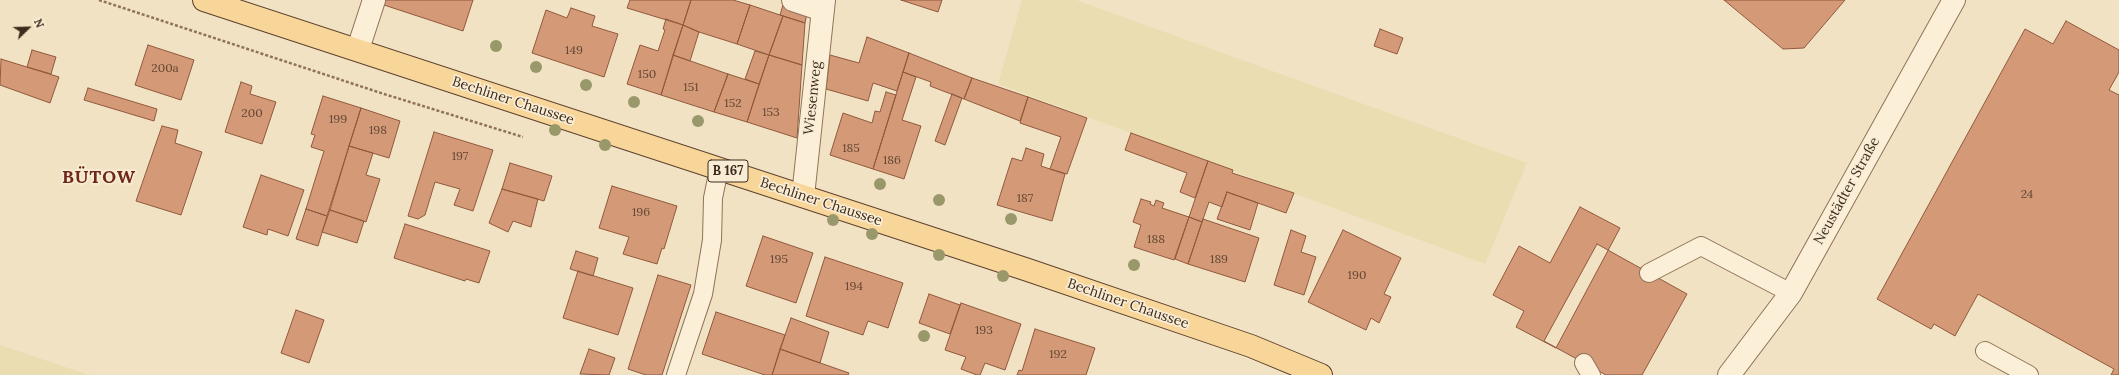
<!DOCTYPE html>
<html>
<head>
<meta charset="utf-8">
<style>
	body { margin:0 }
	#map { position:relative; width:2119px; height:375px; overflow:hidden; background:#f2e2c4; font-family:Lora,serif }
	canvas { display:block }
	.north { position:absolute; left:8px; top:8px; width:40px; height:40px; -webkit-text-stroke:3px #f9ecd4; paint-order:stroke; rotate:67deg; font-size:11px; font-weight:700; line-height:16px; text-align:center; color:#3d2c1e }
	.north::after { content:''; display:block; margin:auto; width:14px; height:18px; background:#3d2c1e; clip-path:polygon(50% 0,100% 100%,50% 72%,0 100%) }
</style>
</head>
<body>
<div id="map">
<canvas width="2119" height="375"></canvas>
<div class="north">N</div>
</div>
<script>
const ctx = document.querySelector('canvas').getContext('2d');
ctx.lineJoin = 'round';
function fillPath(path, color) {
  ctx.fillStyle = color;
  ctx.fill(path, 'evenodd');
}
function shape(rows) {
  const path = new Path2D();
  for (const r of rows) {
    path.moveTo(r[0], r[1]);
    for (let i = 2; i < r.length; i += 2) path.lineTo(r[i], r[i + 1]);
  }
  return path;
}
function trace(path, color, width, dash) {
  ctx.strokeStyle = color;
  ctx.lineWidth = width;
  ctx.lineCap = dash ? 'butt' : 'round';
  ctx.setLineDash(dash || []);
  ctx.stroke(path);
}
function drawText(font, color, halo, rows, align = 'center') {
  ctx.font = font + ' Lora,serif';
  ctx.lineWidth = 3.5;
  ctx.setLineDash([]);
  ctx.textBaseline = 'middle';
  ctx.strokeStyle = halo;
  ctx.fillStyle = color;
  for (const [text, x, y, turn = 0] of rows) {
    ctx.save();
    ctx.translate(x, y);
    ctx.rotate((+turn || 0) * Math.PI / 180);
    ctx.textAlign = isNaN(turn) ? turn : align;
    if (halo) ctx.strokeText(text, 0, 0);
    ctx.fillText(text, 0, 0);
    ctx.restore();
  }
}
fillPath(shape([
	[1022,0,1076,0,1527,163,1485,264,998,84],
	[0,345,89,375,0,375]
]), '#e9ddb1');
const building = shape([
	[383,0,473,0,463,31,381,4,383,0],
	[630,0,691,0,683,25,627,8,630,0],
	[691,0,733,0,750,5,737,44,699,32,683,25,691,0],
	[901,0,942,0,938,12,901,0],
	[1724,0,1845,0,1804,48,1783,49,1724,0],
	[750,5,783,16,769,55,737,44,750,5],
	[783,5,807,13,805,23,780,15,783,5],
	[571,8,595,16,592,26,618,34,604,77,532,53,546,10,567,18,571,8],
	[783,16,805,23,802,65,769,55,783,16],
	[666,19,683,25,661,95,627,84,640,45,658,51,665,30,663,29,666,19],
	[2066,21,2119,50,2119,72,2109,90,2119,95,2119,375,2111,375,2114,369,1978,294,1955,336,1934,324,1931,329,1877,299,2025,29,2053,44,2066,21],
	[683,25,699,32,690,61,673,55,683,25],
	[1380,29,1403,38,1397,54,1374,46,1380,29],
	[867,37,909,53,897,91,873,83,868,101,826,89,830,55,859,63,867,37],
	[148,45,194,60,181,100,135,85,148,45],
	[32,50,56,57,51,74,27,67,32,50],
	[755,51,769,55,759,84,745,79,755,51],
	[909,53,972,78,964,99,930,86,931,82,903,72,909,53],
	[673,55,728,74,714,112,661,95,673,55],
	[769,55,802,65,797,138,747,122,769,55],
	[1,59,59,77,50,103,0,85,1,59],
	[903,72,916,77,902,120,921,126,904,179,873,169,903,72],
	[728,74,759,84,747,122,714,112,728,74],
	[972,78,1028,97,1020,121,964,99,972,78],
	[241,82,252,86,250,94,276,102,262,144,225,132,241,82],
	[88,88,157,109,154,121,84,100,88,88],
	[886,92,896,95,873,169,830,155,843,113,872,123,875,111,880,112,886,92],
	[952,94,962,98,945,145,935,141,952,94],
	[323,96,361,108,327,216,306,209,324,151,311,147,315,135,311,134,323,96],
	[1028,97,1087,118,1067,174,1050,169,1061,137,1020,123,1028,97],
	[361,108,400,121,389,158,349,146,361,108],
	[162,126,178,130,175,143,202,152,181,215,136,201,162,126],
	[434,132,493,150,473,211,454,205,460,189,435,182,425,215,418,219,408,216,434,132],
	[1131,133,1208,161,1195,198,1180,192,1187,173,1125,150,1131,133],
	[349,146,373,153,366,175,380,179,366,222,330,210,349,146],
	[1026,148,1044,154,1041,166,1065,174,1052,221,997,205,1012,158,1022,161,1026,148],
	[1208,161,1233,170,1232,173,1294,193,1286,213,1227,192,1222,207,1209,202,1202,222,1189,217,1208,161],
	[510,163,552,176,544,201,502,189,510,163],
	[261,175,304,190,288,236,268,229,267,235,243,227,261,175],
	[612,186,677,206,664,249,662,248,657,264,623,254,629,237,599,228,612,186],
	[502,189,538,199,531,227,513,221,508,232,489,223,502,189],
	[1227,192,1258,203,1250,230,1217,219,1227,192],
	[1141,199,1151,202,1150,204,1154,206,1156,200,1164,203,1162,208,1189,217,1174,260,1134,247,1141,225,1133,222,1141,199],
	[1580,207,1620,228,1556,348,1516,327,1524,311,1493,295,1519,246,1550,263,1580,207],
	[306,209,327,216,318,246,296,239,306,209],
	[330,210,364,221,357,243,322,232,330,210],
	[1189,217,1202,222,1188,264,1175,259,1189,217],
	[1203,219,1259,238,1245,282,1188,264,1203,219],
	[405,224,490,251,479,283,466,279,465,281,394,258,405,224],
	[1291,230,1306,236,1301,252,1316,257,1304,295,1274,285,1291,230],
	[1343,230,1401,258,1384,294,1391,297,1379,323,1371,318,1366,330,1308,302,1343,230],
	[763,236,813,253,796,303,746,286,763,236],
	[1597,244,1687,294,1642,375,1606,375,1544,341,1597,244],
	[576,251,598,258,593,276,570,269,576,251],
	[825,257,903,283,888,328,868,321,863,335,806,316,825,257],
	[578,271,633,288,618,335,563,318,578,271],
	[658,275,691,285,662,375,646,375,628,369,658,275],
	[929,294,960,305,950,334,919,323,929,294],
	[961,303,1021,324,1005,370,985,363,980,375,977,375,961,369,966,357,945,350,961,303],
	[296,310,324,320,309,363,281,353,296,310],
	[716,312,785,335,772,375,765,375,702,354,716,312],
	[791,318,829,332,820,363,780,349,791,318],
	[1035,329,1095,348,1086,375,1017,375,1019,370,1022,371,1035,329],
	[589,349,615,358,609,375,580,374,589,349],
	[780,349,849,373,848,375,772,375,780,349]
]);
fillPath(building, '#d49977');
trace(building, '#90593c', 1);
const lane = shape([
	[1649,273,1701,246,1791,293],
	[1985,351,2029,375],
	[1584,363,1591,375],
	[676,375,703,294,712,240,713,198,719,169]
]);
const street = shape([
	[793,0,823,10],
	[358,49,374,0],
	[803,196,824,0],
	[1729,375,1791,293,1954,0]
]);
const primary = shape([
	[204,0,1028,270,1251,346,1321,375]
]);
trace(lane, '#8f7358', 20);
trace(street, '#8f7358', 24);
trace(primary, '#5c412d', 24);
trace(shape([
	[99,0,384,94,523,137]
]), '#8f7358', 2.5, [3, 2]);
trace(lane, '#fcefd8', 18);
trace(street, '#fcefd8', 22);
trace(primary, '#f8d699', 22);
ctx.fillStyle = '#99986b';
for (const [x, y] of [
	[496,46],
	[536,67],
	[586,85],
	[634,102],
	[698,121],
	[555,130],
	[605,145],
	[880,184],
	[939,200],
	[1011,219],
	[833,220],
	[872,234],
	[939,255],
	[1134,265],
	[1003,276],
	[924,336]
]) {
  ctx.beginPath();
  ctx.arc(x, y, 6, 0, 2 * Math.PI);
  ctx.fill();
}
drawText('12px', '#634734', null, [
	["149",574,51],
	["200a",165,69],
	["150",647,75],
	["151",691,88],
	["152",733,104],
	["153",771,113],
	["200",252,114],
	["199",338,120],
	["198",378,131],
	["185",851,149],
	["197",460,157],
	["186",892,161],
	["24",2027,195],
	["187",1025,199],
	["196",641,213],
	["188",1156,240],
	["195",779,260],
	["189",1219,260],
	["190",1357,276],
	["194",854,287],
	["193",984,331],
	["192",1058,355]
]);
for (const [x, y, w] of [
	[728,171,40]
]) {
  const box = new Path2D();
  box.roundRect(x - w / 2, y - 11, w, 22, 3);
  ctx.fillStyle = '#f9ecd4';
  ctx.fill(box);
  trace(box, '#3d2c1e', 1);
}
drawText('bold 13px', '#3d2c1e', null, [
	["B 167",728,171]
]);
drawText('14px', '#3d2c1e', '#f9ecd4', [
	["Wiesenweg",813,98,-84],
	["Bechliner Chaussee",513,101,18],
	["Neustädter Straße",1847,191,-61],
	["Bechliner Chaussee",821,202,18],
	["Bechliner Chaussee",1128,304,19]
]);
ctx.letterSpacing = '1px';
drawText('bold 18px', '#6e2719', '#f9ecd4', [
	["BÜTOW",99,178]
]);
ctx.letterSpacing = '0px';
</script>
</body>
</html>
